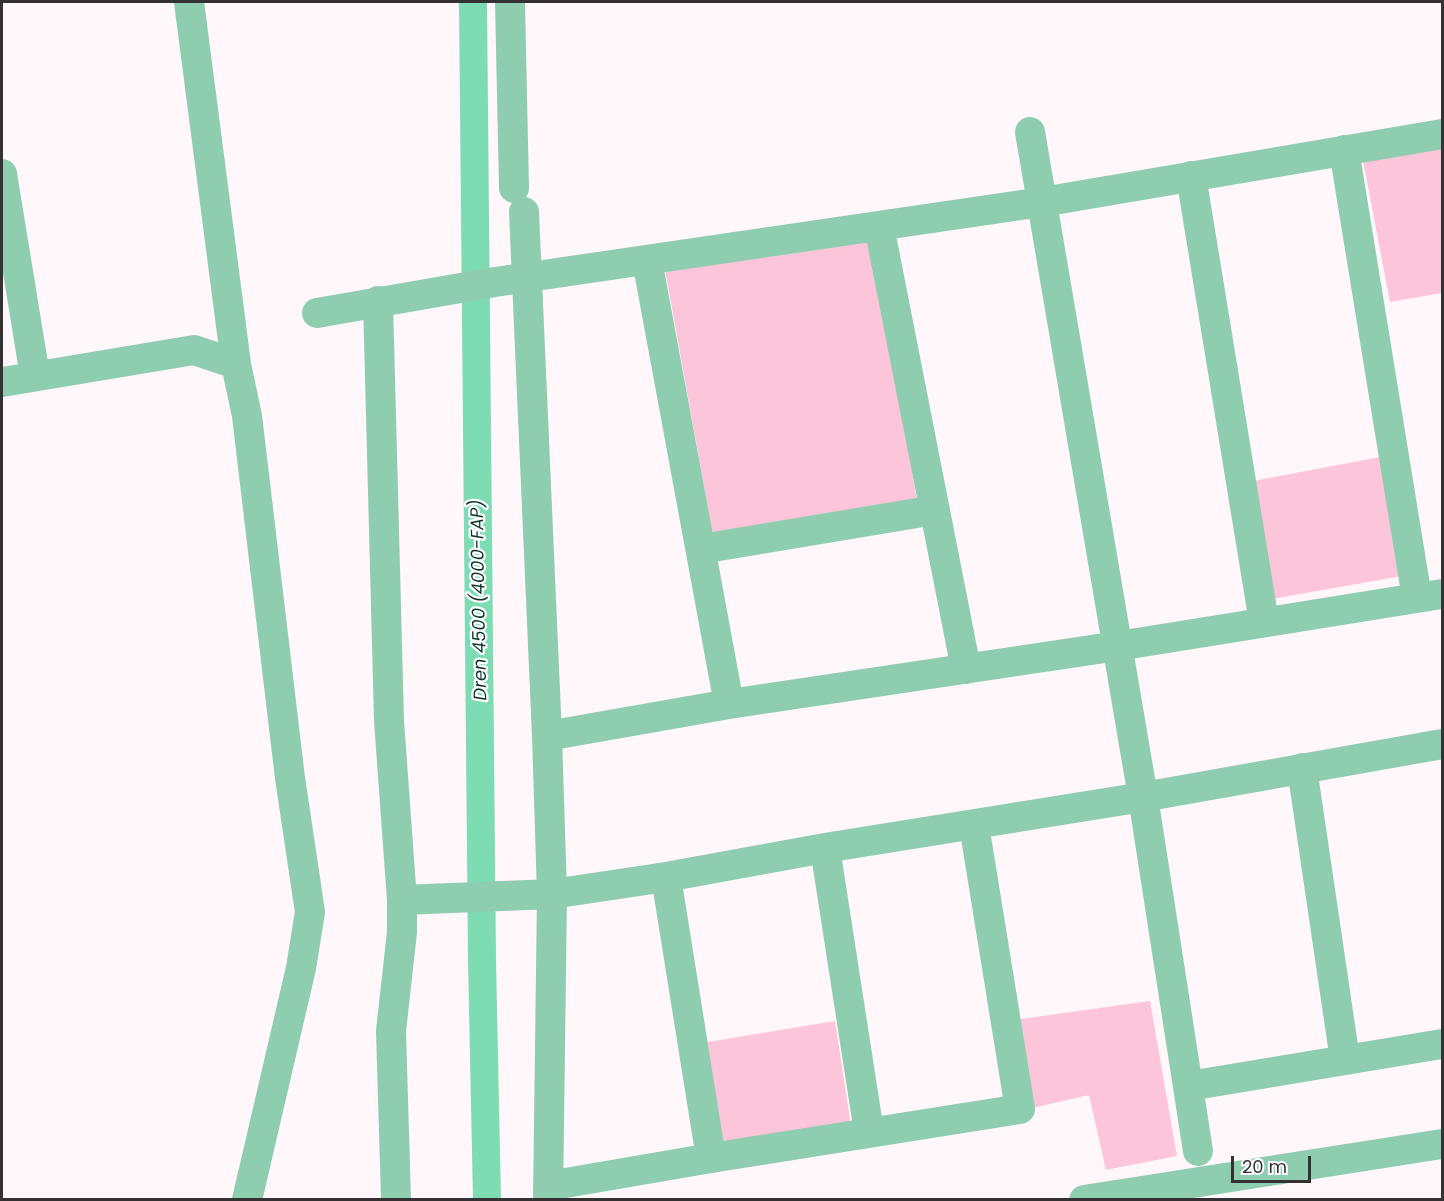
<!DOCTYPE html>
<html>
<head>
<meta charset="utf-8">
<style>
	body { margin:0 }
	#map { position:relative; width:1444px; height:1201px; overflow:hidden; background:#fff7fa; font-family:Poppins,sans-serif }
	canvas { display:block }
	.frame { position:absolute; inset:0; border:3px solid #343132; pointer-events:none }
	.scale { position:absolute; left:1231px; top:1156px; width:80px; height:27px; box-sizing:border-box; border:3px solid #343132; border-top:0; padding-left:8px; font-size:18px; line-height:21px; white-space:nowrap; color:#343132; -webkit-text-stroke:4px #fff; paint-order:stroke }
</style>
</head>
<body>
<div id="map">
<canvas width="1444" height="1201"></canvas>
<div class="frame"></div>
<div class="scale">20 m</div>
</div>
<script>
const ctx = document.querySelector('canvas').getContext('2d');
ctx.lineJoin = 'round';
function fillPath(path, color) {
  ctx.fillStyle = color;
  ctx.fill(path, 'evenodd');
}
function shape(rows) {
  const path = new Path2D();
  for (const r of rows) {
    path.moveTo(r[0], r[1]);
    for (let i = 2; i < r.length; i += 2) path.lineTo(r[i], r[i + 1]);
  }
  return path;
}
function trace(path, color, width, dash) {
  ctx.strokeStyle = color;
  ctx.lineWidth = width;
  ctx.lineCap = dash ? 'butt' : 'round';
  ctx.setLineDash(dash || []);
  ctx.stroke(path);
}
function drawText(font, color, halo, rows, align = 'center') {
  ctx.font = font + ' Poppins,sans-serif';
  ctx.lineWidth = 4.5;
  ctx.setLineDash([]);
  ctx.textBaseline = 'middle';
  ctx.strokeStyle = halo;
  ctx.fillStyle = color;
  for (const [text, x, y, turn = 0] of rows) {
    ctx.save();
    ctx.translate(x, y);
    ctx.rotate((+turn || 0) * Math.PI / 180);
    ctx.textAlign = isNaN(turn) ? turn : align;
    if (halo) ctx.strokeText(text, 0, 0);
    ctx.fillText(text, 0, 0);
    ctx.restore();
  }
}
fillPath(shape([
	[1442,142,1442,293,1390,302,1362,155],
	[870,235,917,500,713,536,665,269],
	[1391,455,1407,575,1272,599,1253,481],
	[1150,1001,1177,1156,1106,1170,1089,1095,1028,1109,1014,1020],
	[835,1021,850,1119,848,1124,717,1144,702,1043]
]), '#fcc5da');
trace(shape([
	[473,2,482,960,487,1200]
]), '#7ddcb4', 28);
trace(shape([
	[189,2,236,364,247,416,290,778,310,912,301,968,247,1200],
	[510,2,514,188],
	[1030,132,1143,797,1198,1151],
	[1344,150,1417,598],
	[2,174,35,376],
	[1191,176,1264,622],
	[524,212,547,736,552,894,548,1200],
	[879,226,966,669],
	[647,260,729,704],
	[378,301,389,721,402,900,402,932,391,1031,396,1200],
	[317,313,495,282,1042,202,1442,134],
	[2,382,194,350,236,364],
	[701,549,935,510],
	[547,736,729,704,1118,646,1442,594],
	[1302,768,1345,1060],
	[825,848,869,1132],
	[666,877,711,1158],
	[402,900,552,894,666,877,825,848,1143,797,1442,744],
	[1189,1086,1442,1044],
	[548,1186,711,1158,1020,1109,974,825],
	[1084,1200,1442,1144]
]), '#8fcdb1', 30);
drawText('italic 18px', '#0d3828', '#fff', [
	["Dren 4500 (4000-FAP)",480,600,-91]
]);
</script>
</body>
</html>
